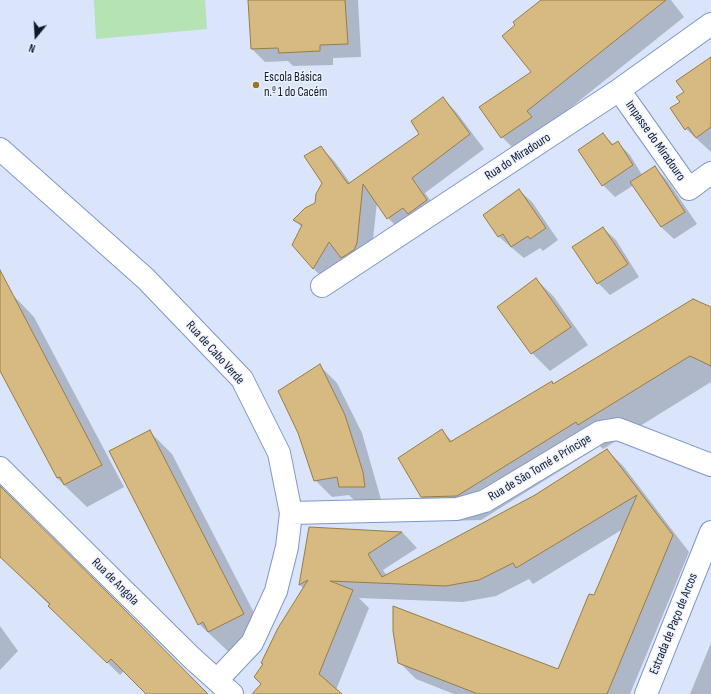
<!DOCTYPE html>
<html>
<head>
<meta charset="utf-8">
<style>
	body { margin:0 }
	#map { position:relative; width:711px; height:694px; overflow:hidden; background:#dae5fb; font-family:"Sofia Sans Condensed",sans-serif }
	canvas { display:block }
	.north { position:absolute; left:16px; top:16px; width:40px; height:40px; -webkit-text-stroke:3px #ecf2fd; paint-order:stroke; rotate:198deg; font-size:11px; font-weight:700; line-height:16px; text-align:center; color:#10192c }
	.north::after { content:''; display:block; margin:auto; width:14px; height:18px; background:#10192c; clip-path:polygon(50% 0,100% 100%,50% 72%,0 100%) }
</style>
</head>
<body>
<div id="map">
<canvas width="711" height="694"></canvas>
<div class="north">N</div>
</div>
<script>
const ctx = document.querySelector('canvas').getContext('2d');
ctx.lineJoin = 'round';
function fillPath(path, color) {
  ctx.fillStyle = color;
  ctx.fill(path, 'evenodd');
}
function shape(rows) {
  const path = new Path2D();
  for (const r of rows) {
    path.moveTo(r[0], r[1]);
    for (let i = 2; i < r.length; i += 2) path.lineTo(r[i], r[i + 1]);
  }
  return path;
}
function trace(path, color, width, dash) {
  ctx.strokeStyle = color;
  ctx.lineWidth = width;
  ctx.lineCap = dash ? 'butt' : 'round';
  ctx.setLineDash(dash || []);
  ctx.stroke(path);
}
function drawText(font, color, halo, rows, align = 'center') {
  ctx.font = font + ' "Sofia Sans Condensed",sans-serif';
  ctx.lineWidth = 3;
  ctx.setLineDash([]);
  ctx.textBaseline = 'middle';
  ctx.strokeStyle = halo;
  ctx.fillStyle = color;
  for (const [text, x, y, turn = 0] of rows) {
    ctx.save();
    ctx.translate(x, y);
    ctx.rotate((+turn || 0) * Math.PI / 180);
    ctx.textAlign = isNaN(turn) ? turn : align;
    if (halo) ctx.strokeText(text, 0, 0);
    ctx.fillText(text, 0, 0);
    ctx.restore();
  }
}
fillPath(shape([
	[94,0,205,0,207,29,96,39]
]), '#b5e3b3');
fillPath(shape([
	[250,0,358,0,361,57,333,58,333,65,293,66,288,61,265,62,252,49],
	[542,0,671,0,684,17,544,129,519,154,502,137,532,72],
	[711,58,711,152,686,129,681,102,685,92],
	[443,98,457,113,484,149,425,193,441,215,403,233,388,218,377,202,371,258,357,272,342,258,328,283,313,268,302,227,294,220,316,204,324,183,321,147,335,162,351,184,421,134],
	[603,134,614,145,618,143,630,155,642,175,654,167,667,180,697,224,674,239,661,227,634,185,615,197,603,185],
	[519,190,532,202,558,240,543,251,540,248,524,258,499,237],
	[603,228,616,240,639,277,610,295,598,283],
	[536,279,554,297,588,345,550,371,532,353,498,307],
	[0,290,12,294,34,317,124,487,87,507,57,478,0,368],
	[711,308,711,382,603,449,600,446,481,520,447,521,422,497,441,430,453,442,552,382,554,385],
	[320,366,337,383,362,433,382,503,357,503,349,495,332,497,315,480],
	[149,431,172,454,266,636,231,654,199,624],
	[607,450,624,467,689,552,630,694,454,694,416,679,399,662,559,671,594,597,623,529,533,584,529,579,496,596,463,602,359,598,369,608,336,690,341,694,264,694,264,664,304,589,300,585,310,528,402,532,417,548,383,570,387,576,535,495],
	[0,486,207,694,147,694,124,671,120,675,0,556],
	[0,626,18,651,0,670],
	[711,643,711,694,690,694]
]), '#0003');
const building = shape([
	[248,0,345,0,348,44,320,45,320,51,279,53,278,48,251,49,248,0],
	[541,0,666,0,527,111,532,117,501,138,479,107,531,72,502,36,515,25,513,22,541,0],
	[711,57,711,127,696,138,688,127,685,130,670,108,680,102,676,97,684,92,676,81,711,57],
	[443,97,470,134,412,178,427,200,408,214,403,208,387,219,363,184,357,243,354,250,341,258,329,242,313,269,292,245,302,225,293,220,305,208,315,203,316,194,322,183,304,156,321,146,348,184,419,134,411,121,443,97],
	[603,133,612,145,618,141,633,165,602,186,578,150,603,133],
	[655,166,685,212,661,227,630,182,655,166],
	[519,189,546,228,530,239,528,236,511,247,503,234,498,237,483,215,519,189],
	[603,227,628,264,597,284,572,247,603,227],
	[0,270,102,465,64,485,60,477,57,478,0,371,0,270],
	[536,278,571,327,531,354,497,307,536,278],
	[693,299,711,307,711,366,690,356,578,425,576,422,457,496,421,497,398,458,442,429,450,442,552,381,553,384,693,299],
	[320,364,345,415,363,472,365,487,339,487,337,477,314,481,298,433,278,391,320,364],
	[150,430,244,614,208,632,203,622,198,625,109,451,150,430],
	[607,449,673,535,607,694,478,694,398,663,393,631,393,606,558,669,589,594,594,595,637,495,516,568,513,563,479,580,446,586,330,581,353,590,319,674,342,694,252,694,261,684,254,677,263,664,261,663,278,628,308,580,299,585,309,527,402,532,368,554,382,577,535,495,607,449],
	[0,486,114,599,208,694,146,694,111,659,107,663,48,606,50,604,0,557,0,486]
]);
fillPath(building, '#d7ba81');
trace(building, '#977c45', 1);
const minor = shape([
	[619,90,689,189,711,173],
	[0,149,146,279,242,379,279,453,291,513,287,547,276,591,252,643,217,680],
	[322,286,619,90,711,24],
	[0,468,192,658,232,694],
	[291,513,457,509,485,501,600,432,618,429,711,465],
	[646,694,711,532]
]);
trace(minor, '#7e97ca', 24);
trace(minor, '#fff', 22);
for (const [x, y, r, color] of [
	[256,85,4,"#9b7621"]
]) {
  const dot = new Path2D();
  dot.arc(x, y, r, 0, 2 * Math.PI);
  ctx.fillStyle = color;
  ctx.fill(dot);
  trace(dot, '#ecf2fd', 1.5);
}
drawText('13px', '#10192c', '#ecf2fd', [
	["Escola Básica",264,78],
	["n.º 1 do Cacém",264,93]
], 'left');
drawText('13px', '#10192c', '#ecf2fd', [
	["Impasse do Miradouro",655,141,55],
	["Rua do Miradouro",518,157,-33],
	["Rua de Cabo Verde",215,353,48],
	["Rua de São Tomé e Príncipe",540,468,-31],
	["Rua de Angola",115,582,45],
	["Estrada de Paço de Arcos",674,624,-68]
]);
</script>
</body>
</html>
